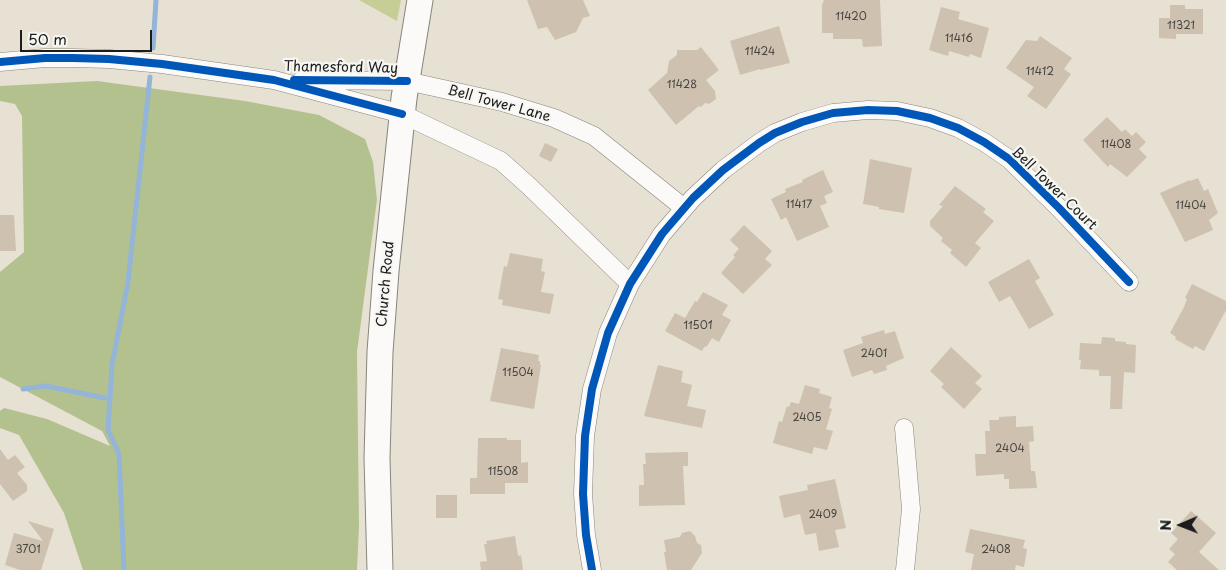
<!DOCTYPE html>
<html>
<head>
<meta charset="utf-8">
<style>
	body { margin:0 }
	#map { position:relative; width:1226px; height:570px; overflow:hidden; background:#e6e1d2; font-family:"Playpen Sans",sans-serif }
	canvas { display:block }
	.north { position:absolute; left:1156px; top:500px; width:50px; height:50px; -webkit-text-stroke:4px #f6f6f2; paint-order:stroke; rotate:269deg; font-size:14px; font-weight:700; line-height:20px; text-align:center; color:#1c1c1c }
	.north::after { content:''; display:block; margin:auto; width:18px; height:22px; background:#1c1c1c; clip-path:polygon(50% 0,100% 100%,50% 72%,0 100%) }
	.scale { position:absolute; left:20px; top:30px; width:132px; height:22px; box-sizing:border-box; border:2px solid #1c1c1c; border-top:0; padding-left:6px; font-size:15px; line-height:18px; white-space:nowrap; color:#1c1c1c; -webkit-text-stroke:4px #f6f6f2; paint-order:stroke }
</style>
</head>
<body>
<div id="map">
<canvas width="1226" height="570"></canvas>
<div class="north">N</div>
<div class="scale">50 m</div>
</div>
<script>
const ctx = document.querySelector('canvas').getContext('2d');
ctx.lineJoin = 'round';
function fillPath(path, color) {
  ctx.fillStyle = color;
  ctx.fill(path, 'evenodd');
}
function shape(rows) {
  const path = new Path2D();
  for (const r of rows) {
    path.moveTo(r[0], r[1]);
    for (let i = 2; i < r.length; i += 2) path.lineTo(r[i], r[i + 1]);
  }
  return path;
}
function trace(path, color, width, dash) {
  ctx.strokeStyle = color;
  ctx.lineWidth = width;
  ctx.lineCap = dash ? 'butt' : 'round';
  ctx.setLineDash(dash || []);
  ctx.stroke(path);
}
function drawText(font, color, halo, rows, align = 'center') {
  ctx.font = font + ' "Playpen Sans",sans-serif';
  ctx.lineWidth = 4.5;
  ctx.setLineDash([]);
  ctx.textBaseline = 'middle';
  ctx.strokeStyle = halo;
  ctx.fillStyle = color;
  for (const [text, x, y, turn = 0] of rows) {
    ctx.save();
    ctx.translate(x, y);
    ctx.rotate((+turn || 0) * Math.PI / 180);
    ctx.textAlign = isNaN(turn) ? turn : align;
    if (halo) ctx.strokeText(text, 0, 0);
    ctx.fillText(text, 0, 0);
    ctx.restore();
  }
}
fillPath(shape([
	[359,0,401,0,397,21]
]), '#c6ce95');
fillPath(shape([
	[97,81,245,101,319,115,365,139,373,162,377,200,357,352,359,526,357,570,83,570,64,513,19,435,0,428,0,411,4,408,47,419,110,446,102,431,0,377,0,272,24,252,22,116,15,104,0,101,0,86]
]), '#b3c18f');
trace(shape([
	[153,48,156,0],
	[23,389,46,386,110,399],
	[124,570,119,454,108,430,112,365,128,282,150,77]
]), '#94b4d8', 5);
fillPath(shape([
	[527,0,583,0,590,16,583,18,576,32,555,40,547,27,538,29],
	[824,0,880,0,882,46,863,47,862,39,833,39,833,33,822,33,822,5],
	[1170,5,1185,5,1185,9,1203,9,1203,34,1176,34,1176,39,1159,38,1159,18,1170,18],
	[941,7,960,12,958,19,989,28,981,58,970,54,969,57,949,51,948,56,929,50],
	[779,26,790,63,760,70,760,69,740,75,730,41],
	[1040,36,1072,58,1064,69,1071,74,1046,109,1027,96,1034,87,1006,68,1026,40,1037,41],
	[701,47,719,70,706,80,715,91,716,99,709,104,705,103,701,107,699,106,676,125,648,90,667,73,669,61,677,55,677,50,697,50],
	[1107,117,1122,132,1125,129,1132,136,1136,132,1146,142,1139,149,1147,157,1127,177,1110,164,1108,167,1083,140],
	[545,143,558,149,551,162,539,156],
	[870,159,912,168,904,213,879,209,879,207,875,206,863,204],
	[823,170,833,192,824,196,827,203,820,206,829,227,797,241,786,217,781,220,771,199,786,192,785,189,803,182,802,180],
	[1198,178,1204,191,1208,189,1218,213,1209,220,1213,230,1185,242,1160,193,1190,180,1190,181],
	[955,186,986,209,983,212,994,221,975,243,981,248,966,267,950,253,952,250,941,241,943,238,930,226,930,221,943,206,939,205],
	[0,215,14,215,16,251,0,251],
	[744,225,772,251,765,259,772,265,743,294,721,273,735,257,733,255,739,249,730,240],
	[510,253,543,259,541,271,545,272,541,292,554,294,550,314,502,305,503,300,498,299,504,266,507,267],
	[1029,259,1040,278,1035,281,1054,315,1029,329,1010,296,999,302,988,282],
	[1192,284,1226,301,1226,310,1204,351,1195,346,1193,349,1175,339,1176,337,1170,333,1184,307,1187,299,1185,298],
	[703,292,728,305,722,315,731,320,719,342,712,338,707,346,704,347,702,351,665,331,675,313,685,318,695,301,697,302],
	[884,330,885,334,895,331,904,358,886,366,887,370,874,374,872,370,852,377,843,350,863,343,861,337],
	[1102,337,1115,338,1115,341,1126,342,1126,344,1136,345,1135,373,1124,372,1122,409,1110,409,1111,376,1099,376,1099,370,1080,369,1081,360,1079,360,1080,343,1101,344],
	[951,347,982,376,975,383,982,389,964,409,941,387,944,384,930,371],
	[501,348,539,355,538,361,540,361,540,365,541,365,534,409,490,401],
	[658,365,683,371,681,382,692,385,687,406,706,410,702,428,644,416],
	[805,385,820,389,819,393,832,397,829,408,832,409,826,429,833,431,827,450,814,447,812,454,773,443,779,421,782,422,787,406,789,407,791,402,799,404],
	[1016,416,1016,427,1033,426,1034,441,1029,442,1031,471,1035,471,1037,488,1009,489,1009,479,1004,479,1004,474,976,476,975,454,986,454,985,431,990,431,989,420,999,420,999,417],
	[478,438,507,438,507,440,521,440,521,463,528,462,528,483,505,483,505,494,470,494,470,478,477,478],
	[0,449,8,460,15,455,25,467,17,473,27,485,27,491,13,501,0,484],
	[688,452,688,466,683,466,685,505,639,506,639,485,644,485,643,464,646,464,645,453],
	[835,479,846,528,835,530,839,547,819,551,816,533,805,535,800,514,784,518,779,496,808,490,807,485],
	[436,495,457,495,457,518,436,518],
	[1191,511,1216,533,1199,552,1219,570,1177,570,1168,562,1175,554,1169,549,1178,539,1171,533],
	[28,521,54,529,41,570,20,570,5,565,14,533,43,541],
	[970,529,1025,540,1023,548,1027,549,1024,567,1016,565,1015,570,971,570,974,554,965,552],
	[690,531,695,536,697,543,701,545,702,553,691,570,667,570,664,552,666,552,664,540,680,537,682,533],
	[515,536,518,556,521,555,523,570,481,570,480,562,487,561,484,544,487,544,486,541]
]), '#cec1af');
const minor = shape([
	[0,62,45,58,73,58,109,59,162,64,274,80,402,114,501,161,529,186,630,284],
	[302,80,407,81,502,102,554,118,594,136,684,208],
	[904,428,911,509,905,570],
	[592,570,586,535,583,494,585,436,592,389,608,333,630,284,662,234,693,198,723,170,759,143,775,133,802,122,833,113,868,110,897,111,930,118,958,128,984,142,1009,159,1059,208,1129,282]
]);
const secondary = shape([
	[380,570,377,458,380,352,386,271,404,98,420,0]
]);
trace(minor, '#87857d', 19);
trace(secondary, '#87857d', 27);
trace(minor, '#fbfaf8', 18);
trace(secondary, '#fbfaf8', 25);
trace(shape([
	[0,62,45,58,73,58,109,59,162,64,274,80,402,114],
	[294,80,407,81],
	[592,570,586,535,583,494,585,436,592,389,608,333,630,284,662,234,693,198,723,170,759,143,775,133,802,122,833,113,868,110,897,111,930,118,958,128,984,142,1009,159,1059,208,1129,282]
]), '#0057b8', 8);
drawText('11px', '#484541', null, [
	["11420",851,17],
	["11321",1181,26],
	["11416",959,39],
	["11424",760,52],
	["11412",1040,72],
	["11428",682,85],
	["11408",1116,145],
	["11417",799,205],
	["11404",1191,206],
	["11501",698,326],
	["2401",874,354],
	["11504",518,373],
	["2405",807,418],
	["2404",1010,449],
	["11508",503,472],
	["2409",823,515],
	["3701",28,550],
	["2408",996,550]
]);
drawText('14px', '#1c1c1c', '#f6f6f2', [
	["Thamesford Way",341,68,1],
	["Bell Tower Lane",499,104,15],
	["Bell Tower Court",1054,189,44],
	["Church Road",386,284,-85]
]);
</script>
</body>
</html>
